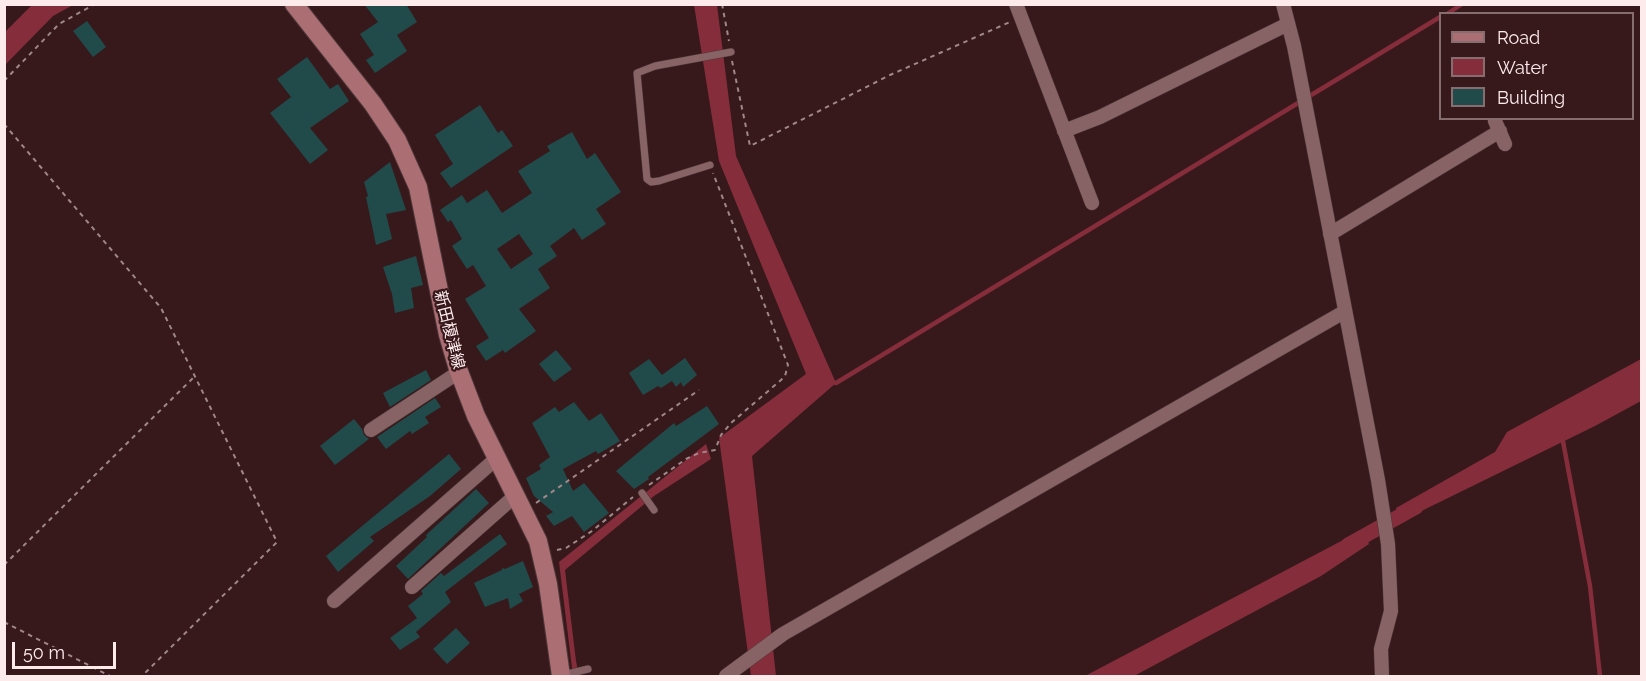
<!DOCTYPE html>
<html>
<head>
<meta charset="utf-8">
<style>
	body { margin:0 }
	#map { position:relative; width:1646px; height:681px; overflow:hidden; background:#37191c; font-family:Raleway,sans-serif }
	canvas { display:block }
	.frame { position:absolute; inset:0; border:6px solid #fdebec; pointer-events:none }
	.legend { position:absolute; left:1439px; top:12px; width:195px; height:108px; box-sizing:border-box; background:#37191c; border:2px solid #866d6f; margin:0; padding:8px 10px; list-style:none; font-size:18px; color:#fdebec }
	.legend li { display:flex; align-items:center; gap:12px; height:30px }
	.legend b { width:30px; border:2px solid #866d6f }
	.scale { position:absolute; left:12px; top:642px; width:104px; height:27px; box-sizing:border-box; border:3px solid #fdebec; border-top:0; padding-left:8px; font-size:18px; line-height:21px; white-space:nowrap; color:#fdebec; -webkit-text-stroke:4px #37191c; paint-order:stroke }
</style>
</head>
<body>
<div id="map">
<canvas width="1646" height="681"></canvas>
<div class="frame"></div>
<ul class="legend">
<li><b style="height:8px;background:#aa6e73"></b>Road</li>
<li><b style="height:16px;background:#852d3b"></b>Water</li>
<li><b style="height:16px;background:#214b4a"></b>Building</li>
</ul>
<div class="scale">50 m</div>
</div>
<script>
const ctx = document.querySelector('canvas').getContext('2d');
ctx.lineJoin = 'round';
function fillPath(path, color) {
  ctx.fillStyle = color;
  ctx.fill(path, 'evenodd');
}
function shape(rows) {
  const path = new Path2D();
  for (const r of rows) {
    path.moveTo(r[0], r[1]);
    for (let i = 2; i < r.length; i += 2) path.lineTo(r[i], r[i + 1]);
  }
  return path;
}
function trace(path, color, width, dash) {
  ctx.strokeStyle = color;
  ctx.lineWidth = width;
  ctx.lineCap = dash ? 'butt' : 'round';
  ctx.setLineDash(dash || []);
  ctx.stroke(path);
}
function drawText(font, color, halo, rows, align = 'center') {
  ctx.font = font + ' Raleway,"Noto Sans JP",sans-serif';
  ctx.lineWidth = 4.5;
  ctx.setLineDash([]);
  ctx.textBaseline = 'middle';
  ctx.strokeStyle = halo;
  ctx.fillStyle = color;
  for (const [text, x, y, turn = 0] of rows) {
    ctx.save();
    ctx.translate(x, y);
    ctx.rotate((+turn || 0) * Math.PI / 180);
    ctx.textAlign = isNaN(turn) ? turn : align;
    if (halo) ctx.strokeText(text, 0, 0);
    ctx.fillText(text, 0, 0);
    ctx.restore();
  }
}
fillPath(shape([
	[32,5,73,5,53,16,5,65,5,32],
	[694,5,717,5,736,156,836,383,752,456,776,676,751,676,719,438,806,374,719,161],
	[1641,359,1641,401,1595,426,1399,522,1396,508,1495,452,1507,432],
	[706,444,711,459,654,496,565,570,576,661,579,676,573,676,559,562],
	[1364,529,1369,544,1321,576,1134,676,1085,676]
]), '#852d3b');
trace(shape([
	[1447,14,1462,4],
	[836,383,1440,17],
	[1562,436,1590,586,1600,676]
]), '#852d3b', 4.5);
trace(shape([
	[1348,545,1416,507]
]), '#852d3b', 15);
fillPath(shape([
	[364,4,406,4,417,22,397,35,407,51,375,73,366,60,374,55,360,34,378,22],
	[87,21,106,47,93,57,73,31],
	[307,57,330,89,338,84,349,101,310,128,328,150,310,164,270,113,291,97,277,79],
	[480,105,498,133,502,130,513,146,451,188,440,173,453,164,435,135],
	[572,132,587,159,595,153,621,192,596,209,606,224,582,240,574,228,550,246,557,256,538,269,550,288,519,309,536,331,505,353,503,350,486,361,476,346,489,338,465,299,486,286,473,265,467,269,452,246,462,239,451,220,448,222,440,210,462,195,467,203,487,190,502,213,532,193,518,171,550,151,547,146],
	[519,234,533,254,511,269,497,249],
	[390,162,406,210,386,214,392,239,376,245,366,197,368,196,364,182],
	[416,256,423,285,411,288,414,308,395,313,392,294,383,267],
	[556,350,572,369,554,382,539,364],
	[685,358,697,375,683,387,681,382,676,387,672,381,661,388,658,386,643,395,629,373,649,359,662,375],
	[426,370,431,380,390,407,383,393],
	[435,398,441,407,425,417,429,423,412,434,410,431,386,449,377,437],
	[574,402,589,421,601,413,620,441,598,454,596,451,563,469,573,491,584,483,609,513,584,532,572,516,554,526,546,516,553,512,534,496,526,478,541,469,539,465,550,457,532,423,555,407,559,412],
	[707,406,719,424,648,477,649,479,634,489,616,471,674,423,676,426],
	[354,419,362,429,364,435,369,439,335,465,320,446],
	[449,454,461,469,430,496,370,537,374,541,338,572,326,556],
	[476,489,489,503,408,579,396,566,427,537,426,535],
	[500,534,507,544,445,592,451,602,416,632,420,637,400,650,390,638,417,618,408,606,423,594,421,591,441,573,444,576],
	[523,561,533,587,519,594,523,601,510,609,508,598,485,607,474,583,502,570,502,568,505,569],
	[456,628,470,643,447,664,433,649]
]), '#214b4a');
const lane = shape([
	[710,165,659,181,651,182,647,179,637,73,655,66,731,52],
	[642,493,654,510],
	[563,675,588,669]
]);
const street = shape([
	[1016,4,1092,203],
	[1283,4,1294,46,1378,480,1388,544,1391,611,1381,649,1382,676],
	[1495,121,1505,144],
	[1064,131,1100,117,1288,24],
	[1330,234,1500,131],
	[371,430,459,372],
	[412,587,516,495],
	[334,601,497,458],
	[726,676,783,634,1344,312]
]);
const secondary = shape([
	[294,4,373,104,397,140,418,187,448,335,458,369,476,416,538,541,548,584,561,676]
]);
trace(lane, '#4e3739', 8);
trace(street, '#4e3739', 15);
trace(secondary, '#4e3739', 20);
trace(shape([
	[722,4,729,41],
	[732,61,750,146,890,75,1010,22],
	[4,81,59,24,95,4],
	[4,124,161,308,277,542,142,676],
	[649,485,686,459,699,453,715,450,721,435,731,423,781,380,785,376,788,365,713,173],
	[536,503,699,390],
	[557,550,566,548,592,531,633,497],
	[4,565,194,377],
	[4,622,110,676]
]), '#9f888a', 2, [4.5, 4.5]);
trace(lane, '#876365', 7);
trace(street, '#876365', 14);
trace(secondary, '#aa6e73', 18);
drawText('16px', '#fdebec', '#37191c', [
	["新田榎津線",449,330,76]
]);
</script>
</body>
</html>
